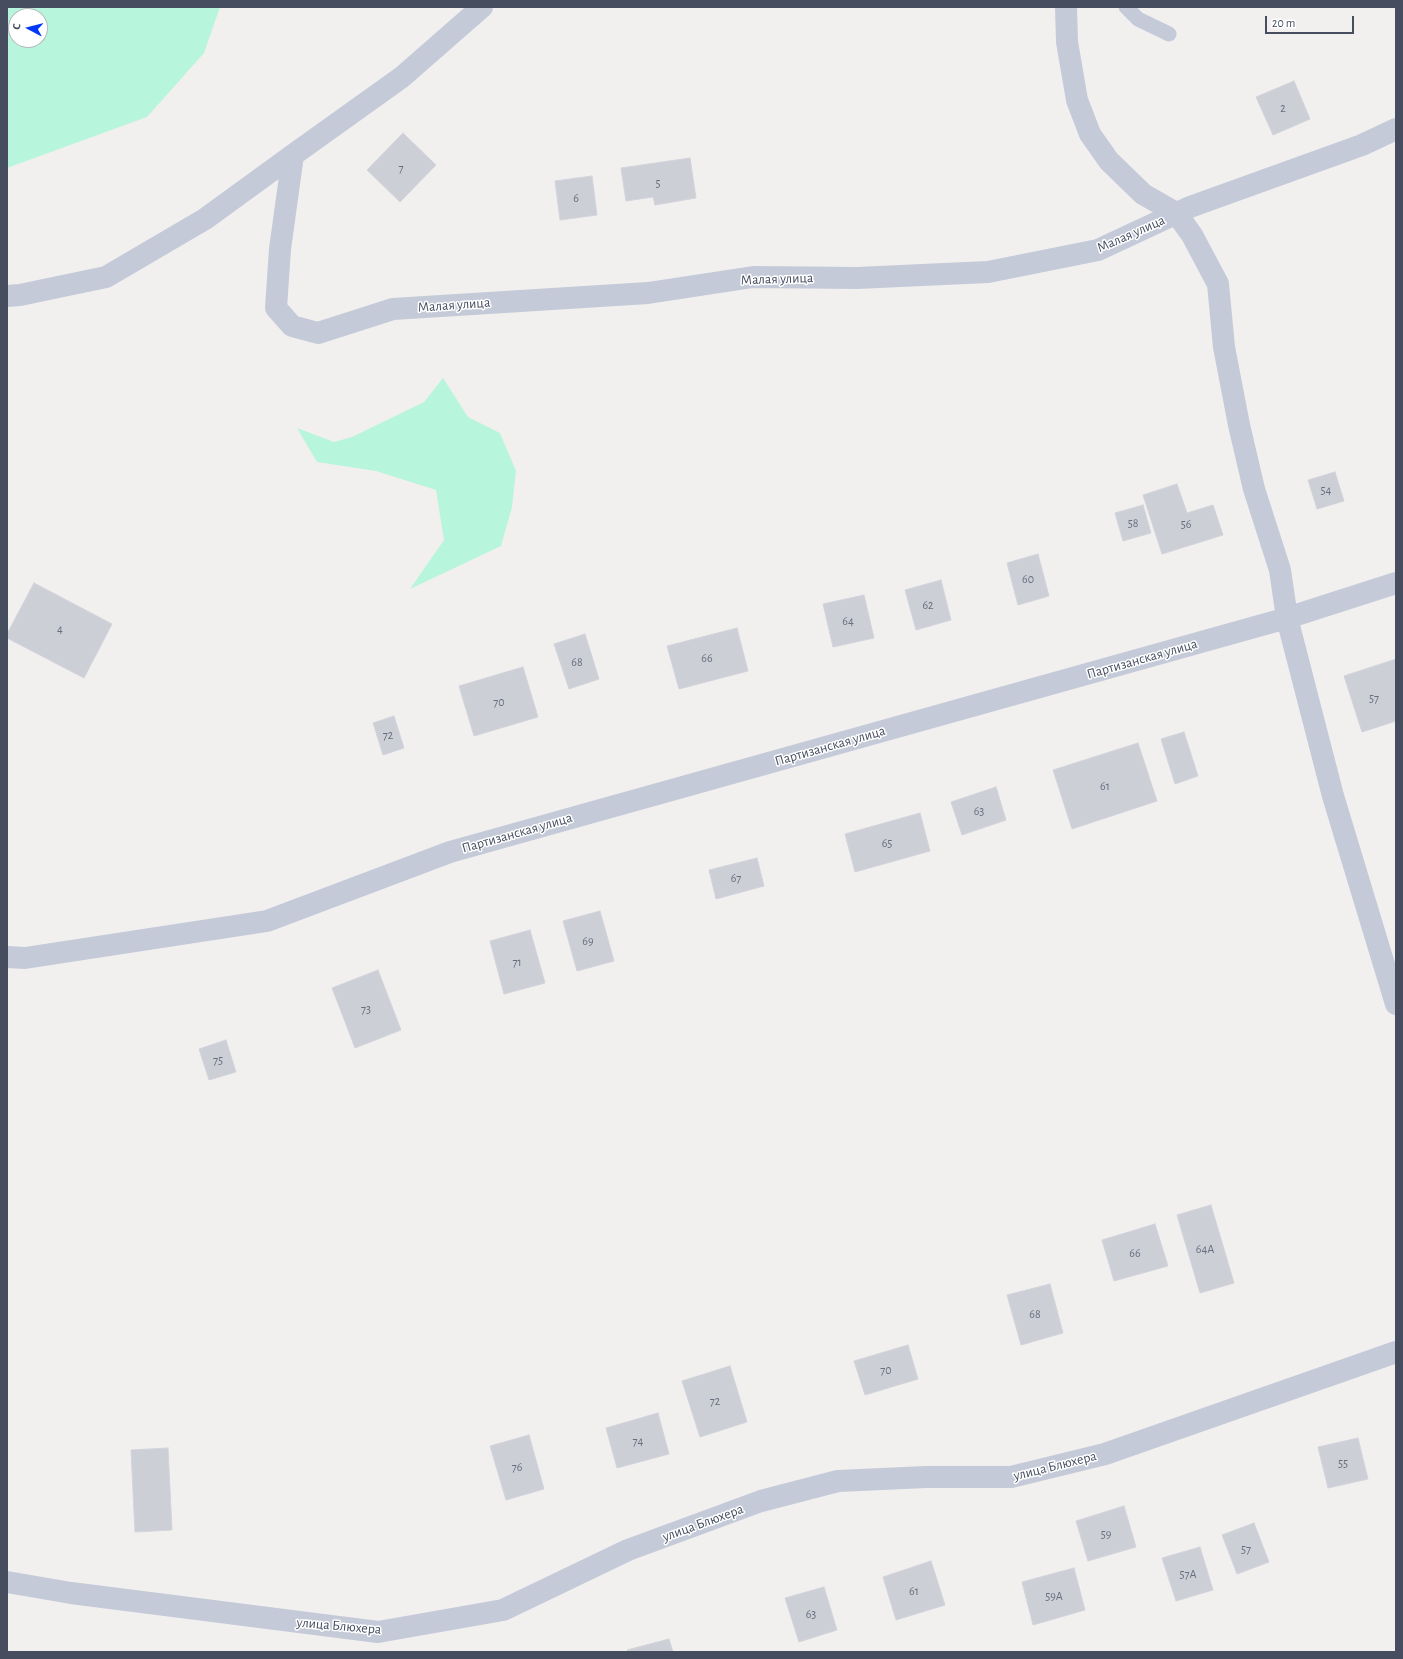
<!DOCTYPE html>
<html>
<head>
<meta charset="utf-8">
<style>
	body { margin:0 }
	#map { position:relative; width:1403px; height:1659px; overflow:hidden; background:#f2efef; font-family:"Alegreya Sans",sans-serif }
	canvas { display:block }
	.frame { position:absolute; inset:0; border:8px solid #454d5f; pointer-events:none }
	.north { position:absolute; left:8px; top:8px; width:40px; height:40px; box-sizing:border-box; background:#fff; border:1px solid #b5b8bf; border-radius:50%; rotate:277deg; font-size:11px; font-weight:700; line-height:16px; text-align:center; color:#454d5f }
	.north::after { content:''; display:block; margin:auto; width:14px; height:18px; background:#0237f8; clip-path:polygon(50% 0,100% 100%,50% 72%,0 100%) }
	.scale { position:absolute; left:1265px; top:16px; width:89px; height:18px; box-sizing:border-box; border:2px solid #454d5f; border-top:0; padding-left:5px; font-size:12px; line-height:14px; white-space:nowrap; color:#454d5f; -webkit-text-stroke:3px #fff; paint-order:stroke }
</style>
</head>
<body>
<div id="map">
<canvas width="1403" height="1659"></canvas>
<div class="frame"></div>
<div class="north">С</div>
<div class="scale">20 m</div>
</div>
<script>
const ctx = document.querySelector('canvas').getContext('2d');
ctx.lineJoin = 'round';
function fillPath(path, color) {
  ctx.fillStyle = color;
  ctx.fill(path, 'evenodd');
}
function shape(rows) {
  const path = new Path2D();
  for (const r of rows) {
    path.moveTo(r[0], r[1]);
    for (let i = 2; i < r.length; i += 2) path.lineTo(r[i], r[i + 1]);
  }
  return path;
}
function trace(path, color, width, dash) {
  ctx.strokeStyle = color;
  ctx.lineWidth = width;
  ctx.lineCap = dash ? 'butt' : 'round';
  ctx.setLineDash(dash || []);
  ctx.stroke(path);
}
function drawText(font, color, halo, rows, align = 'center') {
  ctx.font = font + ' "Alegreya Sans",sans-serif';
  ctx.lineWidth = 3;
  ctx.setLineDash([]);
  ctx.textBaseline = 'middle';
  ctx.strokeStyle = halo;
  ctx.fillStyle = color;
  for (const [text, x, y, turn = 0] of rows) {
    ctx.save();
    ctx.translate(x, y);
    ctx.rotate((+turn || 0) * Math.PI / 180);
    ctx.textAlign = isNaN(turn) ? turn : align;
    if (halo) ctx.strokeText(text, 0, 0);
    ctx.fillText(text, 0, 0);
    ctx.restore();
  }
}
fillPath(shape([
	[7,7,220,7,204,53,147,117,7,168],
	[16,16,40,16,40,40,16,40],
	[443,378,468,417,500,433,516,471,512,507,501,546,410,589,444,540,436,490,376,471,317,462,297,428,334,442,352,437,424,402]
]), '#b8f5dd');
const building = shape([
	[1294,81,1310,119,1273,135,1256,97,1294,81],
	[403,133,436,165,400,202,367,170,403,133],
	[690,158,696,198,655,205,653,197,626,201,621,168,690,158],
	[592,176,597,215,560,220,555,181,592,176],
	[1335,472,1344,501,1317,509,1308,480,1335,472],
	[1177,484,1187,513,1213,505,1223,535,1162,554,1143,495,1177,484],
	[1143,505,1151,533,1123,541,1115,513,1143,505],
	[1038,554,1049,596,1018,605,1007,563,1038,554],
	[941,580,951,620,916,630,905,590,941,580],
	[34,583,112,624,84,678,7,638,7,634,34,583],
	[864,595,874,638,833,647,823,604,864,595],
	[737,628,748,671,679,689,667,646,737,628],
	[585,634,599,679,569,689,554,644,585,634],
	[1396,659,1396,721,1362,732,1344,676,1396,659],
	[523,667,538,717,474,736,459,686,523,667],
	[394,716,404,748,383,755,373,723,394,716],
	[1184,732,1198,776,1175,784,1161,739,1184,732],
	[1138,743,1157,801,1072,829,1053,770,1138,743],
	[996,787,1006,820,962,835,951,802,996,787],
	[920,813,930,851,855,872,845,834,920,813],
	[757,858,764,886,716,899,709,870,757,858],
	[600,911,614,961,577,971,563,921,600,911],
	[530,930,545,983,504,994,490,941,530,930],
	[378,970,401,1030,355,1048,332,988,378,970],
	[226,1040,236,1072,209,1080,199,1049,226,1040],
	[1211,1205,1234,1283,1200,1293,1177,1215,1211,1205],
	[1155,1224,1168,1266,1114,1281,1102,1240,1155,1224],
	[1050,1284,1063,1333,1021,1345,1007,1295,1050,1284],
	[908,1345,918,1379,865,1395,854,1361,908,1345],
	[730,1366,747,1422,700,1437,682,1381,730,1366],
	[658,1413,669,1454,617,1468,606,1428,658,1413],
	[529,1435,544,1489,506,1500,490,1446,529,1435],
	[1358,1438,1368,1479,1328,1488,1318,1447,1358,1438],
	[168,1448,172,1530,135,1532,131,1450,168,1448],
	[1124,1506,1136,1547,1088,1561,1076,1521,1124,1506],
	[1254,1523,1269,1562,1237,1574,1222,1535,1254,1523],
	[1200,1547,1213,1590,1176,1601,1162,1558,1200,1547],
	[931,1561,945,1605,896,1620,883,1577,931,1561],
	[1074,1568,1085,1610,1033,1625,1022,1582,1074,1568],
	[824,1587,837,1630,799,1642,785,1598,824,1587],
	[669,1639,673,1652,628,1652,627,1650,669,1639]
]);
fillPath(building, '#cdcfd7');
trace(building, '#d2d3db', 1);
trace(shape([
	[1126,7,1138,19,1169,34]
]), '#c4cad8', 15);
trace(shape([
	[1066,7,1067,42,1077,100,1090,134,1109,161,1143,194,1176,213,1192,235,1218,284,1224,347,1239,425,1254,489,1280,570,1287,618,1333,796,1396,1004],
	[293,155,280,249,276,308,292,326,318,333,393,309,648,293,753,277,857,278,988,272,1098,250,1190,207,1362,145,1396,129],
	[7,296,20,295,106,277,205,219,293,155,402,77,482,7],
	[7,957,25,958,267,921,450,852,1287,618,1396,583],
	[7,1582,71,1593,378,1632,503,1610,628,1550,761,1501,838,1481,926,1477,1011,1477,1105,1454,1396,1352]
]), '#c4cad8', 22);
drawText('12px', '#676e7d', null, [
	["2",1283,108],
	["7",401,168],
	["5",658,183],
	["6",576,198],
	["54",1326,490],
	["58",1133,523],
	["56",1186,524],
	["60",1028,579],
	["62",928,605],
	["64",848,621],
	["4",60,629],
	["66",707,658],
	["68",577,662],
	["57",1374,698],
	["70",499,702],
	["72",388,735],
	["61",1105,786],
	["63",979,811],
	["65",887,843],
	["67",736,878],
	["69",588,941],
	["71",517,962],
	["73",366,1009],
	["75",218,1060],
	["64А",1205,1249],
	["66",1135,1253],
	["68",1035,1314],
	["70",886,1370],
	["72",715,1401],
	["74",638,1441],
	["55",1343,1463],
	["76",517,1467],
	["59",1106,1534],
	["57",1246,1549],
	["57А",1188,1574],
	["61",914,1591],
	["59А",1054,1596],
	["63",811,1614]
]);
drawText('14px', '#454d5f', '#fff', [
	["Малая улица",1131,234,-24],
	["Малая улица",777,279,-2],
	["Малая улица",454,305,-4],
	["Партизанская улица",1142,659,-16],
	["Партизанская улица",830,746,-16],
	["Партизанская улица",517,833,-16],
	["улица Блюхера",1055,1466,-14],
	["улица Блюхера",703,1523,-20],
	["улица Блюхера",339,1626,5]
]);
</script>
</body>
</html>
